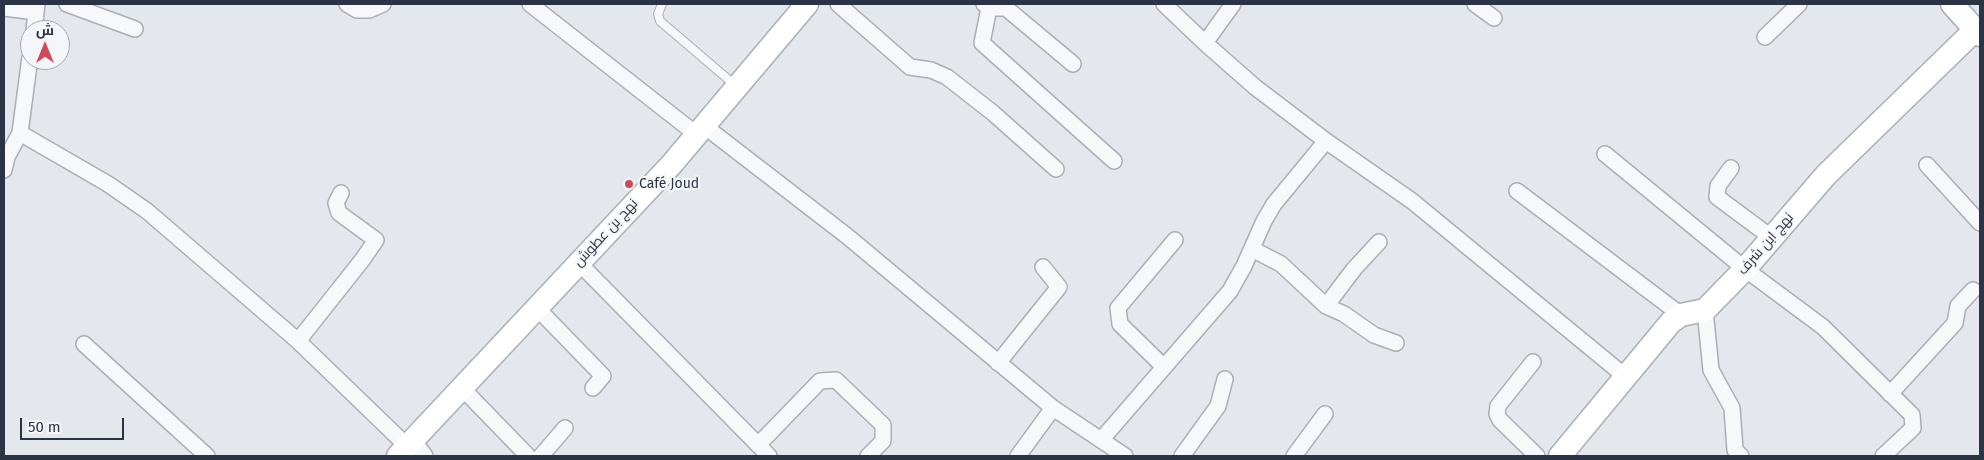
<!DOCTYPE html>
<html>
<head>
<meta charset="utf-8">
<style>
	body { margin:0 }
	#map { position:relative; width:1984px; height:460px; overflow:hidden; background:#e4e7ec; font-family:"Fira Sans",Cairo,sans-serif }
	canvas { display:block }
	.frame { position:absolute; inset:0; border:5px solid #2b3445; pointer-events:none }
	.north { position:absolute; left:20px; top:20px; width:50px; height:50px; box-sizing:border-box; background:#f4f6f9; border:1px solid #a4a8b1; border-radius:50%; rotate:0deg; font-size:14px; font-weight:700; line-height:20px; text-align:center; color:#2b3445 }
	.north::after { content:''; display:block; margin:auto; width:18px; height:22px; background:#d1495b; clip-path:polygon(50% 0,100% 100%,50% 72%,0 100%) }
	.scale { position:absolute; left:20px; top:418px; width:104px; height:22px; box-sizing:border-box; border:2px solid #2b3445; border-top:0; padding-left:6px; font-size:15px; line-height:18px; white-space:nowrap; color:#2b3445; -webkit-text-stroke:4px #f4f6f9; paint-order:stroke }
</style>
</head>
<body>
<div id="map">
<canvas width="1984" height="460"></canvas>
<div class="frame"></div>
<div class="north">ش</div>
<div class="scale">50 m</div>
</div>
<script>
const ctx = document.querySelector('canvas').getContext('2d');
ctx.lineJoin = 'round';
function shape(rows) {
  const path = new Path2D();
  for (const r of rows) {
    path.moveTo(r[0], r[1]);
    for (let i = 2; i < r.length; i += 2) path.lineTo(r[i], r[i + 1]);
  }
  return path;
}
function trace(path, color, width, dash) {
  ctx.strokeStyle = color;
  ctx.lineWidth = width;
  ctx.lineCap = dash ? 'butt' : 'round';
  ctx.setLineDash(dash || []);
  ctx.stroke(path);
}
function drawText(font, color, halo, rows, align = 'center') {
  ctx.font = font + ' "Fira Sans",Cairo,sans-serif';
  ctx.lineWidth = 4.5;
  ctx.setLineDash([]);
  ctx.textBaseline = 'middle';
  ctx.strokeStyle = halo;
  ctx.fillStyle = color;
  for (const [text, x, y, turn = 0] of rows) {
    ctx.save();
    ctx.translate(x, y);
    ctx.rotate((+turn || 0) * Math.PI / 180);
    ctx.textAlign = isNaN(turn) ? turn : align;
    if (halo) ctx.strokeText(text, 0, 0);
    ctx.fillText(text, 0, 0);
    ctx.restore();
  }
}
const lane = shape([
	[662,4,658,14,660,21,736,86]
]);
const street = shape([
	[67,4,135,29],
	[347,4,357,10,369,10,383,4],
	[530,4,696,134],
	[838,4,910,67,931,70,947,77,993,113,1056,169],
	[984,4,989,8,1006,8,1073,64],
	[1164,4,1205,43,1233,4],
	[1475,4,1494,18],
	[4,8,36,12],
	[989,8,982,43,1114,161],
	[34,30,37,4],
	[1765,37,1799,4],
	[1205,43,1255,87,1326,141,1412,201,1626,377],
	[703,125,847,236,1053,408,1125,456],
	[20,133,108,184,147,211,298,341,408,447],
	[1605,154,1745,269,1823,327,1912,415,1913,428,1883,456],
	[1927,165,1980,223],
	[1731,168,1718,186,1717,197,1772,238],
	[4,170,7,157,20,133,30,57],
	[1517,191,1681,315],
	[1252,249,1281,264,1326,306,1344,314,1374,335,1396,343],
	[579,263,769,456],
	[1326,306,1354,269,1379,242],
	[537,308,603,376,593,388],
	[1705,310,1711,370,1732,408,1735,450,1741,456],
	[298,341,363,259,376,240,339,213,336,203,341,193],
	[84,344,207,456],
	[1533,362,1498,406,1497,414,1500,420,1537,456],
	[998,363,1059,287,1043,267],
	[1164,367,1120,324,1118,308,1175,240],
	[462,388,528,456],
	[1890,394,1955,323,1958,306,1973,290],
	[413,440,425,456],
	[1101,440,1230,291,1244,266,1264,221,1274,204,1326,141],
	[758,445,820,381,836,380,883,425,883,441,868,456],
	[541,456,565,428],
	[1018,456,1053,408],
	[1182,456,1218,406,1225,379],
	[1294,456,1325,414]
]);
const secondary = shape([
	[1952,4,1980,35],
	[398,456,671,165,807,4],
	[1560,456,1671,322,1681,315,1705,310,1745,269,1826,175,1975,30]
]);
trace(lane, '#a9aeb7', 10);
trace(street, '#a9aeb7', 18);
trace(secondary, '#a9aeb7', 25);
trace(lane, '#f7f8fa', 8);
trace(street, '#f7f8fa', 15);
trace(secondary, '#fff', 22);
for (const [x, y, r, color] of [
	[629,184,5,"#d1495b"]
]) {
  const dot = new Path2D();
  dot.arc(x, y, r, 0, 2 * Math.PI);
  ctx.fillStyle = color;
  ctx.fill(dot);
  trace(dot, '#f4f6f9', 2);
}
drawText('14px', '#2b3445', '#f4f6f9', [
	["Café Joud",639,184]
], 'left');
drawText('14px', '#2b3445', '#f4f6f9', [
	["نهج بن عطوش",606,233,-47],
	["نهج ابن شرف",1766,244,-49]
]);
</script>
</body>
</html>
